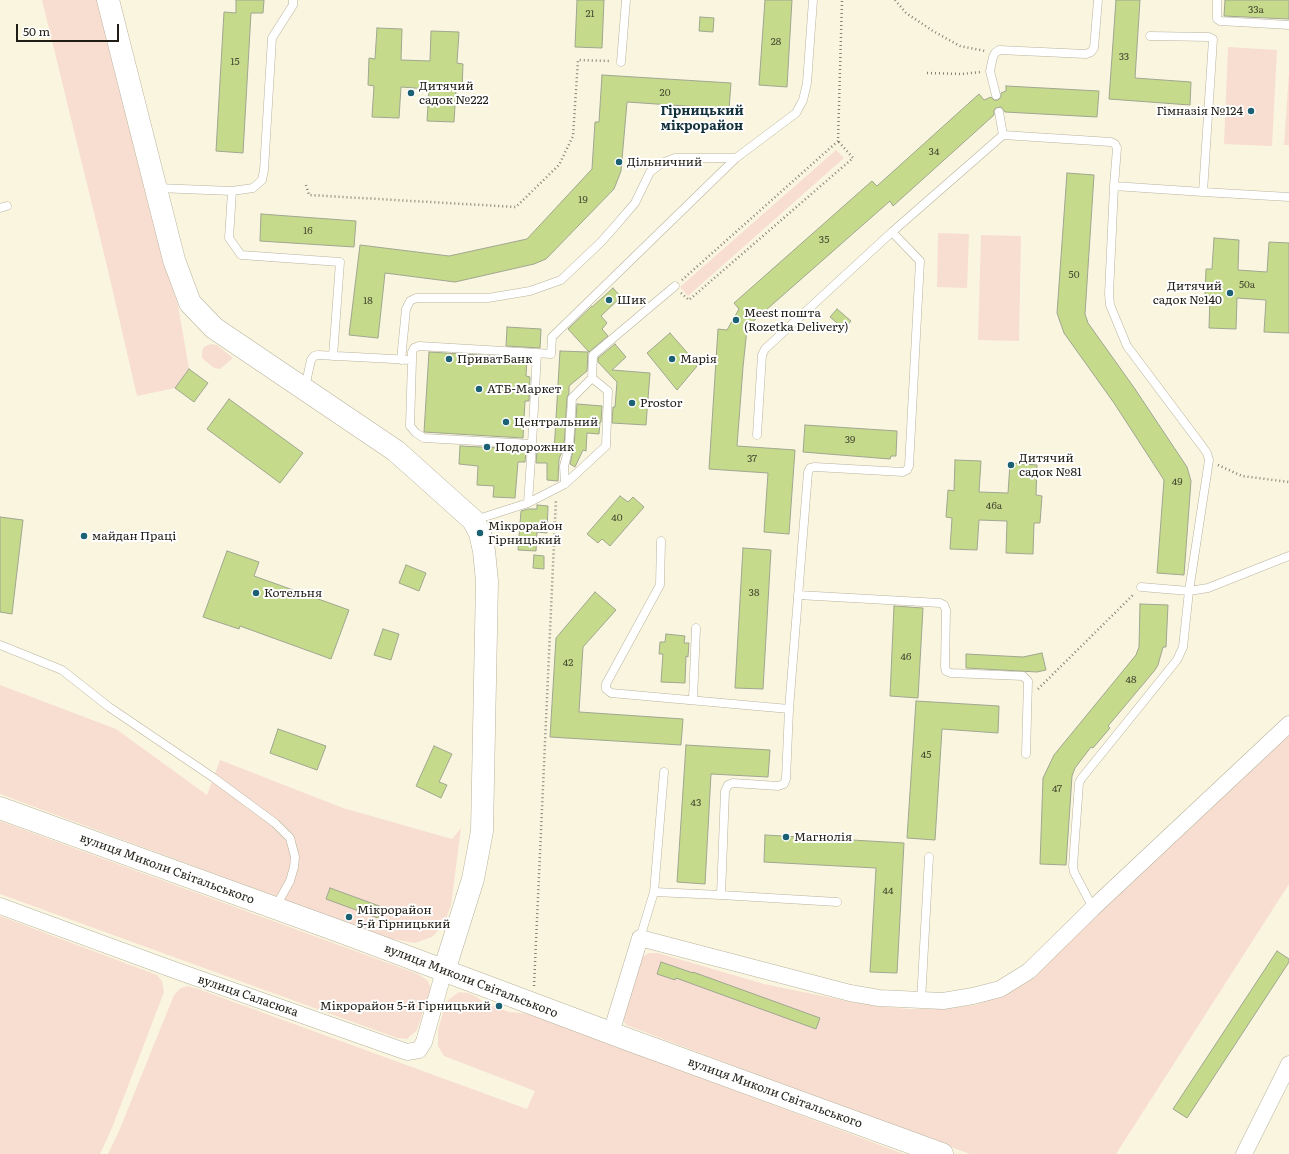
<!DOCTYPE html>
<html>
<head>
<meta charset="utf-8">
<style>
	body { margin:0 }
	#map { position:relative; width:1289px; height:1154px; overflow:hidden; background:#faf5de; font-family:Literata,serif }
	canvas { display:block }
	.scale { position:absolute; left:16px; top:24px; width:103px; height:18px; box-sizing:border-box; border:2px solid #1f1d15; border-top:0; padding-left:5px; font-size:12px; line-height:14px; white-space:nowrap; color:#1f1d15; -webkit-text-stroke:3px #fff; paint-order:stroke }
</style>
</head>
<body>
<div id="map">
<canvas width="1289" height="1154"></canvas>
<div class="scale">50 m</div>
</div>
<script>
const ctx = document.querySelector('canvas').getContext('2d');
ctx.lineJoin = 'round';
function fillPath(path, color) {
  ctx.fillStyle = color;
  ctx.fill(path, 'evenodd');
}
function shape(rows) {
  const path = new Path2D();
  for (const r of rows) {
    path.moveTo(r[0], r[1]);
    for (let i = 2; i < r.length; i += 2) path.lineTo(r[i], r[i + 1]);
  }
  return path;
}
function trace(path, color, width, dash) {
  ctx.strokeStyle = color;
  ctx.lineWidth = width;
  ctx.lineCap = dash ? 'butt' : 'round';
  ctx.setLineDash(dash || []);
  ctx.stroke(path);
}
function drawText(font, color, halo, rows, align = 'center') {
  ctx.font = font + ' Literata,serif';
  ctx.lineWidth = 4;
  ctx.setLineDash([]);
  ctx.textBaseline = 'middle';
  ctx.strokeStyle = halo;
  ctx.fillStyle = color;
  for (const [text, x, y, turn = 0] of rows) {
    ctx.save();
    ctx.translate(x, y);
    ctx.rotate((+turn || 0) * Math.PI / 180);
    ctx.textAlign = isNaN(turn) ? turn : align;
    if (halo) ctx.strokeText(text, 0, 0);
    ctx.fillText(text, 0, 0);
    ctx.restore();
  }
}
fillPath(shape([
	[42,0,98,0,163,261,178,305,189,369,175,388,137,396,107,266],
	[1228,47,1277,50,1272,146,1224,144],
	[1289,73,1289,145,1284,145],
	[836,150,844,158,688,296,680,287],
	[938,233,969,234,967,288,937,287],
	[981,235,1021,236,1019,341,978,340],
	[210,344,217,345,233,358,220,369,214,368,202,358,202,352,204,347],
	[0,685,116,729,207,795,220,760,343,808,452,839,461,828,451,905,444,924,432,937,415,943,387,938,0,794],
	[1289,734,1289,884,1116,1154,970,1154,742,1069,626,1025,624,1022,622,1015,641,958,649,953,658,953,764,984,847,1001,877,1006,909,1009,940,1009,975,1005,1004,995],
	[0,821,418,974,428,981,431,989,417,1030,407,1039,397,1038,0,894],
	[0,916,157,975,162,981,164,992,112,1128,100,1154,0,1154],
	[188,986,198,989,527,1109,535,1091,444,1056,438,1046,438,1030,444,1010,448,1000,459,992,468,993,477,997,484,1003,509,1012,531,1014,904,1154,108,1154,119,1131,174,995,181,988]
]), '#f8ded1');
const building = shape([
	[236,0,264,0,263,13,251,13,243,153,216,151,224,12,236,13,236,0],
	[577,0,604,0,602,48,575,47,577,0],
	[765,0,792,0,787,87,759,85,765,0],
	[1116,0,1140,0,1135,78,1191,82,1190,105,1109,99,1116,0],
	[1225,0,1289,0,1289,19,1224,16,1225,0],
	[700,17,714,18,713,32,699,31,700,17],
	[377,28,402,29,401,60,430,61,431,31,459,32,457,63,463,64,462,91,456,90,454,122,427,121,429,89,401,87,399,118,372,117,374,86,368,85,369,58,375,59,377,28],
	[602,75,731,83,729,109,627,102,621,171,614,189,546,259,534,264,455,282,385,273,378,338,349,335,360,245,449,256,527,239,592,169,595,122,599,122,602,75],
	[1006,86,1099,91,1097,117,1005,112,1001,107,996,108,994,110,994,115,893,206,890,201,749,325,747,329,743,367,737,446,795,450,789,534,764,532,768,473,709,469,718,329,727,330,739,309,734,303,872,181,877,186,979,94,984,100,991,97,994,100,998,100,1001,97,1001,93,1006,91,1006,86],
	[1067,173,1094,175,1085,314,1088,323,1135,389,1187,467,1191,481,1184,575,1157,573,1164,480,1114,403,1064,333,1057,313,1067,173],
	[261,214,356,221,354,247,260,241,261,214],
	[1214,238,1239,240,1238,270,1267,272,1269,242,1289,243,1289,333,1264,332,1266,300,1237,298,1236,329,1209,328,1210,296,1205,296,1206,269,1212,269,1214,238],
	[613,288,621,297,601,316,607,323,602,329,608,336,589,352,568,329,592,306,592,307,613,288],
	[837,309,851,321,844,329,830,317,837,309],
	[507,327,541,329,540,348,506,346,507,327],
	[670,333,698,365,677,390,647,353,670,333],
	[615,344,626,357,612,370,650,373,646,425,612,423,613,407,615,407,617,382,598,362,598,358,615,344],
	[560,351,588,352,587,371,569,386,569,393,567,398,564,446,559,459,558,481,547,480,547,463,536,463,537,451,554,452,560,351],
	[429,352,527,358,526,376,530,377,529,401,525,401,523,438,424,432,429,352],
	[189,369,208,383,194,402,175,388,189,369],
	[229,399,303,453,280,483,207,429,229,399],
	[577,404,602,406,601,422,600,422,599,434,587,433,586,451,583,450,575,467,570,464,574,447,577,404],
	[805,425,897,431,896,456,891,456,890,459,803,452,805,425],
	[460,446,522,449,522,450,526,451,525,462,518,462,515,498,493,497,494,486,477,485,478,466,459,464,460,446],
	[955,460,981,461,979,492,1008,493,1010,463,1037,465,1036,495,1042,496,1040,523,1034,523,1033,554,1006,553,1007,521,979,520,977,550,950,549,952,518,946,517,948,490,954,491,955,460],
	[620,496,628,502,633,497,644,507,610,546,602,539,598,543,587,534,620,496],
	[537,505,548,506,547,533,537,532,536,551,518,550,521,511,528,509,537,509,537,505],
	[0,517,23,520,12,614,0,612,0,517],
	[743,548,771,550,763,689,735,688,743,548],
	[227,551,259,562,254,576,349,610,331,659,240,626,239,629,203,617,227,551],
	[534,555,544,556,544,569,533,568,534,555],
	[406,565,426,573,419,591,399,583,406,565],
	[595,592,616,610,583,647,579,712,683,719,681,745,550,737,556,638,595,592],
	[1140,604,1168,605,1166,647,1163,647,1158,665,1155,670,1108,726,1110,728,1093,748,1091,747,1075,768,1072,776,1066,865,1040,864,1043,778,1054,755,1136,655,1139,647,1140,604],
	[894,606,923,608,918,698,890,696,894,606],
	[383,629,399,634,391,660,374,655,383,629],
	[666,634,685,636,684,643,689,643,688,657,686,656,685,683,661,682,663,654,659,654,660,642,665,642,666,634],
	[1042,653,1046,670,1037,672,966,668,966,654,1023,657,1042,653],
	[916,701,999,706,998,733,942,729,935,840,907,838,916,701],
	[278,729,326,746,317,770,270,753,278,729],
	[686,745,770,750,768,777,711,774,705,884,677,882,686,745],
	[434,746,452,754,439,782,447,785,441,798,416,786,434,746],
	[765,835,904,843,897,973,870,972,876,868,764,862,765,835],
	[330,888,382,907,378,918,326,899,330,888],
	[1277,951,1289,959,1289,962,1187,1118,1173,1109,1277,951],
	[661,962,693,973,693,972,820,1018,816,1029,676,978,675,980,657,974,661,962]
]);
fillPath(building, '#c5da8b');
trace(building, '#a0a691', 1);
const lane = shape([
	[1217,0,1217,19,1220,21,1289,25],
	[1150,36,1209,37,1213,39,1203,192,1289,197],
	[621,62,626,0],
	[996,95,990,71,993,57,995,53,999,50,1086,54,1091,52,1094,48,1098,0],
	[999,112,1003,135],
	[157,188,232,191,253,188,262,180,264,170,272,38,293,5,293,0],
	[232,191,229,238,241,255,340,262,333,356],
	[0,208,7,206],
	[537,353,551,354,552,337,736,158,796,113,803,100,807,83,813,0],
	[401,360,406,309,410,301,416,298,488,298,530,291,561,280,601,242,617,224,635,203,650,172,662,163,675,158,736,158],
	[305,387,311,360,314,356,318,355,412,360,412,352,414,348,419,346,537,353,532,444,424,438,416,433,410,426,412,360],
	[757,435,762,355,765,349,892,232,1003,135,1111,142,1115,144,1117,148,1114,186,1203,192],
	[565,484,564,466,569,447,572,398,592,378,593,355,675,286],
	[528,503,565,484,606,446,608,391,592,378],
	[475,520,528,503,532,444],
	[661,541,660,585,606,684,606,689,611,693,789,709],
	[1141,587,1189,591,1208,588,1289,556],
	[798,595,940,603,944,605,946,610,945,667,946,671,951,673,1023,676,1028,681,1026,754],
	[0,645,62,670,109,707,214,778,275,823,290,838,295,857,294,867,290,881,275,908],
	[693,699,696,628],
	[654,892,664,772],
	[721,895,837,902],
	[1093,908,1074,872,1073,866,1079,783,1081,779,1177,660,1183,647,1189,591,1209,460,1207,453,1202,446,1127,346,1110,305,1109,294,1114,186],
	[640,938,654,892,721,895,725,791,728,785,733,783,778,786,784,784,786,779,789,709,808,472,810,468,815,467,903,472,907,470,909,466,920,261,892,232],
	[921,1001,929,857]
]);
const street = shape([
	[0,906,177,971,407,1052,419,1050,424,1042,444,971],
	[611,1033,640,938,850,993,879,998,943,1001,973,996,1000,989,1029,971,1093,908,1289,724],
	[1244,1154,1289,1064]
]);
const secondary = shape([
	[108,0,174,260,190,303,214,328,396,451,473,520,480,533,484,551,487,581,482,831,473,879,444,971],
	[0,808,344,933,624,1038,942,1154]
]);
trace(lane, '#b8b39e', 9);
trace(street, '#b8b39e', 17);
trace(secondary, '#b8b39e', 23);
trace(shape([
	[895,0,906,13,933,31,960,46,985,51],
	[927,73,962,74,981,72],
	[306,185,309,195,516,207,559,165,573,136,578,60,610,61],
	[682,280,838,141,842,0],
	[681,293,689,300,853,158,838,141],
	[1218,465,1242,476,1289,482],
	[1038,689,1134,594],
	[534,986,556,499]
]), '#868273', 2.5, [1, 3]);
trace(lane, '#fff', 8);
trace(street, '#fff', 16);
trace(secondary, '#fff', 22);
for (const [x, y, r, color] of [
	[411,93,4,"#1c6173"],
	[1251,111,4,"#1c6173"],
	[619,162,4,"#1c6173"],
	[1230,293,4,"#1c6173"],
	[609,300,4,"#1c6173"],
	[736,320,4,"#1c6173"],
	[449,359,4,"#1c6173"],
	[672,359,4,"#1c6173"],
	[479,389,4,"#1c6173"],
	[632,403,4,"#1c6173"],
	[506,422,4,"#1c6173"],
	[487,447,4,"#1c6173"],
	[1011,465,4,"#1c6173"],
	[480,533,4,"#1c6173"],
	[84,536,4,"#1c6173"],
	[256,593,4,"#1c6173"],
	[786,837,4,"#1c6173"],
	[349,917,4,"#1c6173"],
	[499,1006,4,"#1c6173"]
]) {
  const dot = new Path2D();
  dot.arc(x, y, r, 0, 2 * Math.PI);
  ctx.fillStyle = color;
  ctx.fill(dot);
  trace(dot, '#fff', 1.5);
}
drawText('10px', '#484c32', null, [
	["33а",1256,10],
	["21",590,14],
	["28",776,42],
	["33",1124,57],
	["15",235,62],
	["20",665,93],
	["34",934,152],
	["19",583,200],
	["16",308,231],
	["35",824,240],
	["50",1074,275],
	["50а",1247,285],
	["18",368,301],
	["39",850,440],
	["37",752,459],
	["49",1177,482],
	["46а",994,506],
	["40",617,518],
	["38",754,593],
	["46",906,657],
	["42",568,663],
	["48",1131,680],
	["45",926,755],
	["47",1057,789],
	["43",696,803],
	["44",888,891]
]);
drawText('12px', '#1f1d15', '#fff', [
	["Дитячий",419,86],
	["садок №222",419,100],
	["Гімназія №124",1243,111,"right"],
	["Дільничний",627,162],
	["Дитячий",1222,286,"right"],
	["садок №140",1222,300,"right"],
	["Шик",617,300],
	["Meest пошта",744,313],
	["(Rozetka Delivery)",744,327],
	["ПриватБанк",457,359],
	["Марія",680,359],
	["АТБ-Маркет",487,389],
	["Prostor",640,403],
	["Центральний",514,422],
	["Подорожник",495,447],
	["Дитячий",1019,458],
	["садок №81",1019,472],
	["Мiкрорайон",488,526],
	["Гiрницький",488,540],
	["майдан Праці",92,536],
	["Котельня",264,593],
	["Магнолія",794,837],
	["Мікрорайон",357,910],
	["5-й Гірницький",357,924],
	["Мiкрорайон 5-й Гiрницький",491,1006,"right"]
], 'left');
drawText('12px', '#1f1d15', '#fff', [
	["вулиця Миколи Світальського",167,869,20],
	["вулиця Миколи Світальського",471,981,21],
	["вулиця Саласюка",248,996,19],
	["вулиця Миколи Світальського",775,1093,20]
]);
drawText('bold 13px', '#12313a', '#fff', [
	["Гірницький",702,111],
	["мікрорайон",702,126]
]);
</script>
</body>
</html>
